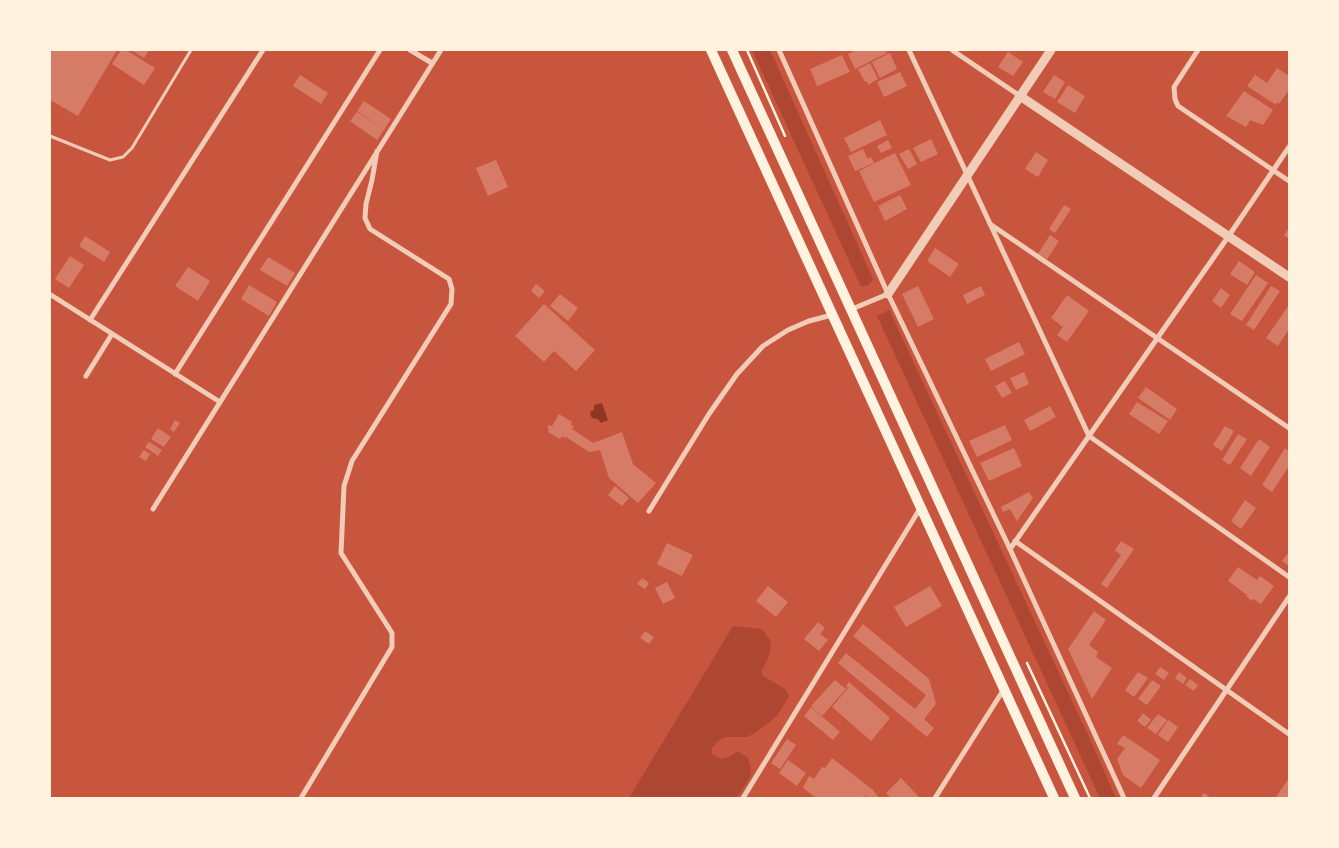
<!DOCTYPE html>
<html>
<head>
<meta charset="utf-8">
<style>
	body { margin:0 }
	#map { position:relative; width:1339px; height:848px; overflow:hidden; background:#c8553d; font-family:"PT Serif",serif }
	canvas { display:block }
	.frame { position:absolute; inset:0; border:51px solid #fff3e0; pointer-events:none }
</style>
</head>
<body>
<div id="map">
<canvas width="1339" height="848"></canvas>
<div class="frame"></div>
</div>
<script>
const ctx = document.querySelector('canvas').getContext('2d');
ctx.lineJoin = 'round';
function fillPath(path, color) {
  ctx.fillStyle = color;
  ctx.fill(path, 'evenodd');
}
function shape(rows) {
  const path = new Path2D();
  for (const r of rows) {
    path.moveTo(r[0], r[1]);
    for (let i = 2; i < r.length; i += 2) path.lineTo(r[i], r[i + 1]);
  }
  return path;
}
function trace(path, color, width, dash) {
  ctx.strokeStyle = color;
  ctx.lineWidth = width;
  ctx.lineCap = dash ? 'butt' : 'round';
  ctx.setLineDash(dash || []);
  ctx.stroke(path);
}
fillPath(shape([
	[752,50,770,50,873,279,869,285,861,287],
	[889,310,1088,735,1116,798,1100,798,877,316],
	[733,626,762,629,770,640,771,649,767,661,761,671,763,676,785,689,789,696,777,716,755,733,747,737,725,737,718,741,712,748,712,754,721,759,729,757,738,751,748,758,751,768,750,777,737,798,629,798]
]), '#ae4732');
fillPath(shape([
	[602,403,608,420,601,423,598,419,592,418,590,414,591,411,594,410,594,405]
]), '#8f3625');
fillPath(shape([
	[50,50,117,50,78,116,50,100],
	[121,50,126,50,155,68,144,85,112,64],
	[131,50,149,50,144,58],
	[857,50,885,50,887,53,855,69,848,54],
	[1008,52,1023,62,1013,76,998,67],
	[890,53,897,69,880,78,872,62],
	[842,55,850,72,817,86,810,69],
	[870,63,878,79,868,85,867,81,865,82,858,69],
	[1277,68,1289,76,1289,90,1279,104,1277,102,1276,105,1247,86,1255,75,1267,83],
	[900,72,907,86,884,97,877,82],
	[300,75,328,93,321,104,293,86],
	[1054,75,1065,82,1055,99,1043,92],
	[1068,85,1085,96,1075,113,1057,102],
	[1244,91,1273,110,1263,125,1250,120,1246,127,1226,116],
	[364,101,391,119,384,130,357,111],
	[357,112,384,130,377,140,350,121],
	[880,120,887,135,851,152,844,138],
	[931,139,938,154,921,162,913,148],
	[888,140,892,148,881,153,877,146],
	[863,149,868,159,871,157,874,163,855,171,848,156],
	[909,149,917,164,908,169,899,154],
	[1036,152,1048,160,1038,177,1025,169],
	[895,153,911,185,874,202,859,171],
	[496,160,508,187,488,196,476,168],
	[900,195,907,209,885,221,878,206],
	[1064,205,1071,209,1055,233,1049,229],
	[1289,228,1289,239,1284,235],
	[1050,235,1059,241,1047,259,1038,254],
	[85,236,110,252,104,262,79,246],
	[935,248,959,264,950,277,927,261],
	[70,256,84,265,69,288,55,279],
	[268,257,295,273,287,286,260,270],
	[1239,261,1255,272,1247,285,1230,274],
	[188,267,210,281,198,301,175,286],
	[1256,275,1268,283,1242,321,1230,314],
	[536,284,545,291,539,298,531,291],
	[249,285,277,302,269,316,241,299],
	[918,286,934,319,918,327,902,294],
	[981,286,985,295,967,304,963,295],
	[1271,286,1280,291,1254,330,1246,325],
	[1221,288,1230,295,1221,308,1212,301],
	[560,294,578,308,568,321,550,306],
	[1067,295,1089,311,1067,342,1057,335,1063,327,1051,318],
	[544,304,595,350,576,371,554,351,544,362,515,336],
	[1289,305,1289,329,1278,346,1266,338],
	[1019,342,1025,354,991,371,985,359],
	[1024,372,1029,384,1016,390,1010,378],
	[1005,381,1012,393,1002,398,995,386],
	[1146,387,1177,409,1170,420,1138,398],
	[1137,402,1168,421,1159,434,1129,414],
	[1050,406,1056,417,1030,431,1024,420],
	[559,414,572,422,571,425,574,426,572,429,593,443,622,432,633,464,656,483,638,503,609,478,600,450,589,452,566,437,565,438,562,436,560,439,548,432,549,429,547,428,549,425,552,426],
	[175,420,180,423,174,432,170,429],
	[1005,425,1012,440,977,457,969,441],
	[1225,426,1234,431,1222,451,1213,445],
	[158,428,171,437,164,447,151,439],
	[1238,434,1247,439,1230,465,1222,460],
	[1259,439,1270,447,1251,476,1240,468],
	[149,442,162,450,158,456,145,447],
	[1014,448,1022,466,989,481,980,463],
	[1285,448,1289,451,1289,466,1272,492,1262,485],
	[144,450,150,454,146,461,139,457],
	[615,486,629,498,622,506,608,495],
	[1029,492,1033,498,1017,521,1010,509,1003,512,1001,507],
	[1245,500,1256,508,1241,529,1231,521],
	[1121,541,1134,549,1107,588,1101,584,1121,555,1115,550],
	[667,543,693,555,682,576,657,564],
	[1289,552,1289,566,1282,561],
	[1238,567,1257,580,1260,576,1274,586,1261,604,1253,599,1252,601,1246,596,1247,595,1228,581],
	[642,578,649,583,645,589,637,584],
	[667,582,675,598,663,604,655,588],
	[768,586,788,602,776,617,756,601],
	[930,586,942,606,906,627,894,607],
	[1094,611,1106,620,1089,645,1098,652,1096,657,1112,668,1092,699,1068,649],
	[818,622,825,628,820,634,828,640,819,651,804,639],
	[863,624,929,679,936,704,925,718,925,720,934,728,927,737,838,663,846,653,915,709,926,695,853,636],
	[645,631,654,637,649,644,640,638],
	[1160,667,1169,673,1164,680,1155,674],
	[1138,672,1148,678,1134,697,1125,690],
	[1179,672,1187,678,1183,684,1175,678],
	[1190,679,1198,685,1194,691,1185,685],
	[835,680,846,689,822,716,811,706],
	[1152,680,1161,686,1147,705,1138,699],
	[849,682,890,718,871,741,832,707,848,688,846,686],
	[811,707,840,732,833,740,804,716],
	[1143,713,1151,720,1145,727,1137,721],
	[1158,714,1167,720,1156,734,1147,728],
	[1168,720,1178,727,1168,742,1158,735],
	[1123,735,1160,760,1141,788,1123,775,1117,759,1125,748,1117,744],
	[787,739,796,745,780,769,771,763],
	[832,758,873,790,879,798,864,798,868,794,862,798,816,798,803,788,809,776,814,779,822,767,825,768],
	[788,760,806,773,797,786,779,773],
	[901,778,920,798,891,798,886,793],
	[1289,778,1289,798,1277,798,1276,797],
	[1204,793,1211,798,1200,798]
]), '#d67c66');
trace(shape([
	[747,50,785,136],
	[1027,663,1090,798]
]), '#fff3e0', 2.5);
trace(shape([
	[50,136,110,160,123,157,132,148,191,50]
]), '#f1ccb7', 3);
trace(shape([
	[410,50,432,63],
	[779,50,888,294,1010,549,1124,798],
	[909,50,1089,436,1289,577],
	[952,50,1020,96],
	[1198,50,1174,87,1175,99,1178,106,1289,181],
	[990,224,1289,428],
	[51,295,220,402],
	[852,309,888,294],
	[90,320,263,50],
	[175,374,380,50],
	[86,376,112,334],
	[153,509,441,50],
	[649,511,709,414,737,374,763,346,788,330,809,321,832,315],
	[1015,541,1289,734],
	[1010,549,1228,237,1289,147],
	[301,798,392,647,392,633,341,553,344,486,352,461,451,304,452,289,449,279,370,229,365,218,366,204,372,180,377,151],
	[743,798,921,507],
	[935,798,1004,689],
	[1154,798,1289,597]
]), '#f1ccb7', 5);
trace(shape([
	[1020,96,1289,277],
	[888,294,1051,50]
]), '#f1ccb7', 9);
trace(shape([
	[711,50,1054,798],
	[732,50,1075,798]
]), '#fff3e0', 10);
</script>
</body>
</html>
